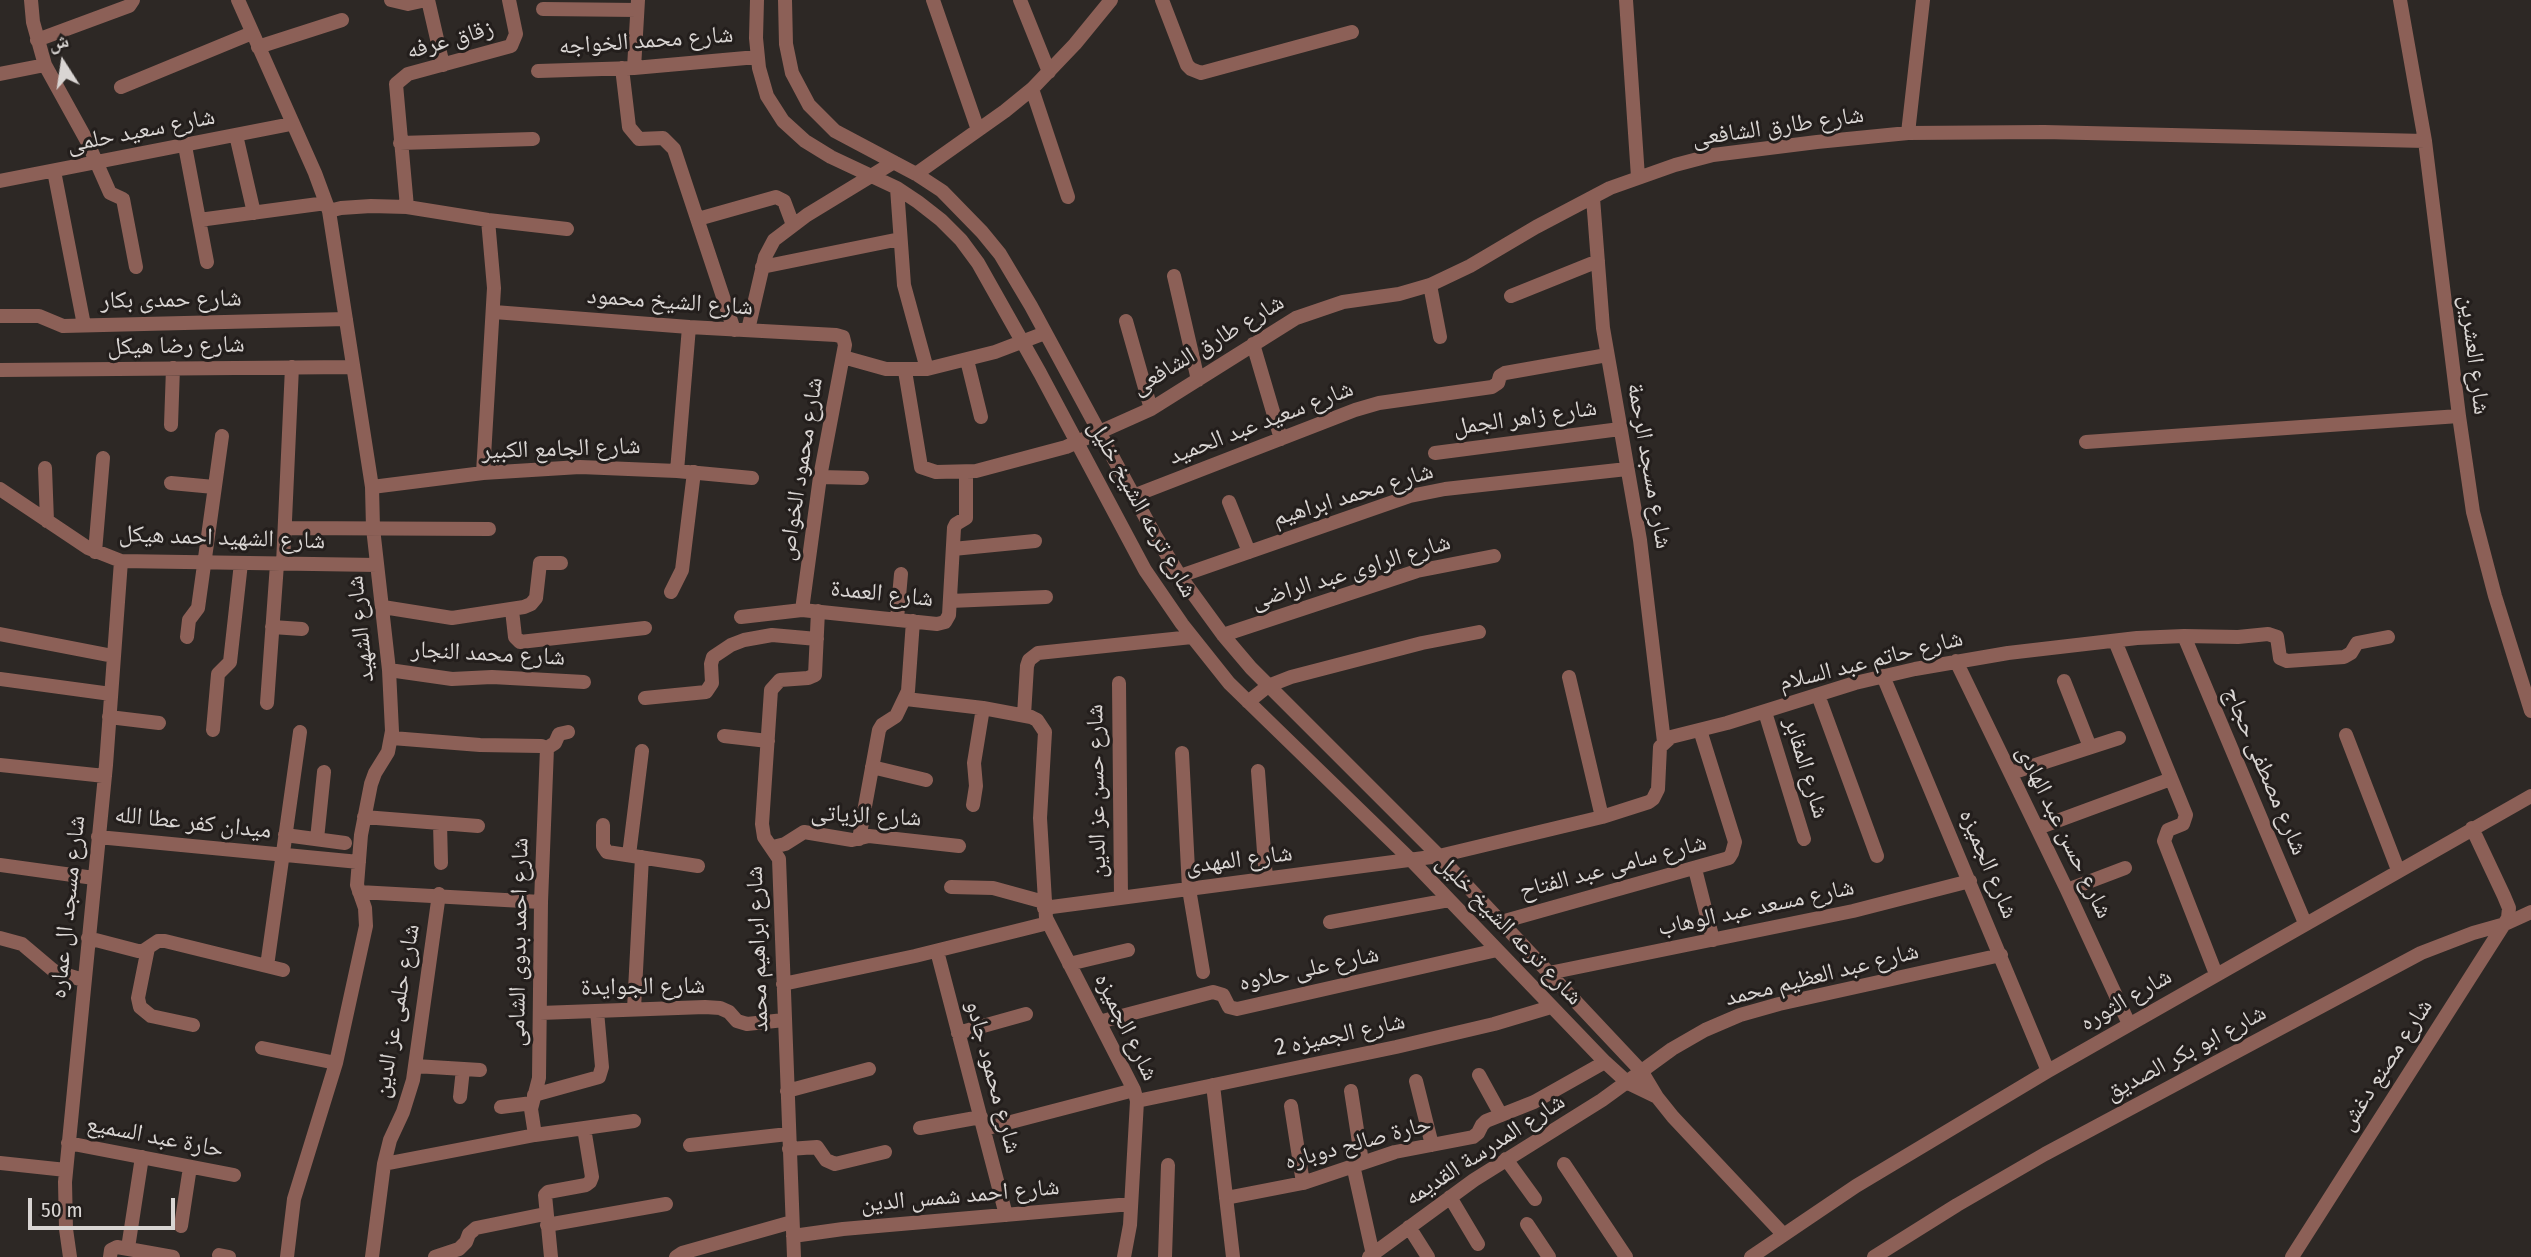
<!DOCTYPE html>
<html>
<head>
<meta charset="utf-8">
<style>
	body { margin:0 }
	#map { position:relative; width:2531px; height:1257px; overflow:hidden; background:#2d2825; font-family:"Fira Sans Condensed","Noto Naskh Arabic",sans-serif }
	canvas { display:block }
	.north { position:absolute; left:28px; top:28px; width:70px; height:70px; -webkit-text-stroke:5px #231e1c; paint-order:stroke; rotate:348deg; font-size:19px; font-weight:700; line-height:28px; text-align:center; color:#d9d5d3 }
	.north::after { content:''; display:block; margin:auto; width:24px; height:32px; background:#d9d5d3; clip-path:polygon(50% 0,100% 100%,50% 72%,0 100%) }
	.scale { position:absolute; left:28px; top:1198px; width:147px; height:32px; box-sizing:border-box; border:4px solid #d9d5d3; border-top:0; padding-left:9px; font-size:21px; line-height:24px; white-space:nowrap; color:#d9d5d3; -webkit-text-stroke:5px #231e1c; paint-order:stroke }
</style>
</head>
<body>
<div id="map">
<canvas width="2531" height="1257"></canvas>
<div class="north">ش</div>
<div class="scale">50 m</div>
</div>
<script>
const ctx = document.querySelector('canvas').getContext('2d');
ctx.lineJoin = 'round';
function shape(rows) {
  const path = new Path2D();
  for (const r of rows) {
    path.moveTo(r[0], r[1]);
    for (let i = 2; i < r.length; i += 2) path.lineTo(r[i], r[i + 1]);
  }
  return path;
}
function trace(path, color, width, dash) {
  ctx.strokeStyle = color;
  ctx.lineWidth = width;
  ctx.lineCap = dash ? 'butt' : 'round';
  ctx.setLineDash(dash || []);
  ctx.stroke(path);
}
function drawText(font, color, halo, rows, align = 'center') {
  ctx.font = font + ' "Fira Sans Condensed","Noto Naskh Arabic",sans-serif';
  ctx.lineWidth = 6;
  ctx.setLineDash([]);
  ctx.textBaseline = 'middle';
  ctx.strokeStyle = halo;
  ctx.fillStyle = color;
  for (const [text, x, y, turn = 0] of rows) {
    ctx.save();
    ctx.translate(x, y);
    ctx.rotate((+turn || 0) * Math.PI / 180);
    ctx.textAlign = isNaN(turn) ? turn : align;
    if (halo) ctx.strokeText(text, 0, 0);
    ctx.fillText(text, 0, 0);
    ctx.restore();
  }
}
trace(shape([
	[31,0,33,22,45,65,87,141,110,193,123,199,136,267],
	[238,0,315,173,329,211,372,487,373,528,389,670,392,731,388,752,375,773,371,784,361,835,357,885,365,908,366,926,336,1063,294,1199,287,1257],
	[391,0,408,4,426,0],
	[428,0,443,65],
	[757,0,756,38,759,68,767,96,783,121,805,141,831,157,897,188,918,202,941,220,961,240,978,263,1040,373,1145,570,1182,624,1229,683,1411,860,1605,1062,1628,1083,1657,1097],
	[785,0,786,44,792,73,809,105,835,131,916,174,942,191,982,232,1000,254,1031,306,1156,537,1180,576,1223,635,1251,668,1439,856,1642,1072,1657,1097,1673,1117,1783,1234],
	[933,0,978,130],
	[1020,0,1049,72],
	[1162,0,1187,65,1191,69,1201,73,1352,32],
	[1626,0,1638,177],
	[2400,0,2425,141,2459,416,2473,512,2495,596,2531,711],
	[543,9,637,10],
	[37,40,129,6,133,0],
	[258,47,342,20],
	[622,68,629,127,639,139,663,138,674,149,734,330],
	[634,68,638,0],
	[538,71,634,68,757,57],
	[0,74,45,65],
	[121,87,252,33],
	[1032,89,1068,197],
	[1908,133,1923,0],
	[236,135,254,213],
	[400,143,533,139],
	[185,146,207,262],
	[54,171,84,325],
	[916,174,1005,111,1032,89,1075,44,1111,0],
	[0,181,291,124],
	[897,188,904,285,927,369],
	[1593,198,1603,328,1640,540,1664,742],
	[407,207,396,84,408,74,511,46,516,34,509,0],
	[329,211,341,208,371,206,407,207,488,220,567,229],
	[698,219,776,197,784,201,793,225],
	[199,220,326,203],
	[762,267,900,239],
	[1174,276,1198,380],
	[1430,285,1440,337],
	[1511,296,1598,261],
	[494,312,689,327,836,335,843,337,845,345,820,477,802,610],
	[0,316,39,316,63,326,346,319],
	[1126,321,1151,409],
	[748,330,765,257,774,240,807,215,894,162],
	[1253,344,1281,439],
	[843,357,886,369,927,369,995,352,1045,333],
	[967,360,981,417],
	[0,370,353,367],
	[905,371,921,467,936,472,976,471,1066,447,1151,409,1296,318,1343,302,1399,294,1430,285,1470,266,1536,227,1610,188,1675,165,1713,155,1817,142,1908,133,2044,132,2425,141],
	[171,425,173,368],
	[2086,442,2459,416],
	[1435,453,1620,429],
	[45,468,47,521],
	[677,471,689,327],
	[483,473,494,288,488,220],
	[820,477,862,478],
	[171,483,214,487],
	[372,487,483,473,580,467,677,471,752,478],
	[0,489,88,548,121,561,377,565],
	[1133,496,1355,410,1379,403,1492,387,1498,383,1500,376,1505,373,1607,355],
	[1229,502,1249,552],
	[285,528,489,529],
	[953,549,1035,541],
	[95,552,103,458],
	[283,564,292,367],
	[1180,576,1410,496,1445,489,1627,469],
	[671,592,682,570,694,472],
	[950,601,1046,597],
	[383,607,452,618,524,607,531,604,536,598,540,563,561,563],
	[512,610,515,637,520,642,645,628],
	[741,617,802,610,937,624,945,622,949,615,954,528,956,524,966,518,966,473],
	[897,619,901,574],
	[272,627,302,629],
	[0,634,113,656],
	[1223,635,1417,571,1494,556],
	[2184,636,2305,923],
	[187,637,189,620,198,608,222,436],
	[2115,641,2186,815,2183,824,2168,830,2164,841,2216,974],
	[1956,661,2067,890,2129,1024],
	[389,670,452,679,492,677,584,682],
	[1883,676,2048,1071],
	[1569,677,1602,817],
	[0,679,111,694],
	[2064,681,2090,747],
	[1119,683,1121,898],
	[1818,695,1877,856],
	[645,698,706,692,712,683,711,664,713,657,731,645,744,640,772,635,817,639],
	[906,699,983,708,1031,717,1037,720,1045,732,1040,818,1046,918,1134,1090,1137,1101,1130,1225,1124,1257],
	[1248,702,1268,686,1291,677,1422,643,1479,632],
	[267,703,277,564],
	[1765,712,1804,839],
	[1024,715,1027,666,1029,660,1038,653,1192,637],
	[109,717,159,723],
	[213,730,218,674,230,662,241,563],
	[2346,735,2398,870],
	[724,736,768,741],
	[392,738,480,745,541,746,547,748],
	[547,748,555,743,559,734,568,732],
	[1182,753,1189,889,1203,972],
	[0,765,105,776],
	[872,767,926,780],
	[1258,771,1266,879],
	[2011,773,2119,738],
	[973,805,976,786,974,763,983,708],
	[364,817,478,826],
	[440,823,441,863],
	[603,825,603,846,607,852,698,866],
	[2038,828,2171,779],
	[285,835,345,843],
	[98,837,359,862],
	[317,839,324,772],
	[859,839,879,730,882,725,896,716,908,691,913,621],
	[773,847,785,844,804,832,852,840,869,836,959,846],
	[629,855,642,751],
	[0,865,94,878],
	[1695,869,1713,940],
	[951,887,993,888,1044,902],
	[2067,890,2125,868],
	[359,892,541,902],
	[1044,908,1439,856,1602,817,1649,802,1653,799,1658,789,1660,747,1671,737,1727,723,1855,683,1915,669,2008,653,2137,638,2184,636,2238,637,2268,634,2277,637,2280,658,2287,661,2344,657,2351,653,2357,643,2388,637],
	[1330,922,1449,900],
	[1501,922,1729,858,1732,853,1735,842,1700,730],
	[0,938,22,944,54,971,83,980],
	[88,938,138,951,143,951,158,941,165,941,283,970],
	[148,948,138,998,140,1007,151,1016,193,1025],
	[937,951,1006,1215],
	[1069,964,1128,950],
	[267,966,300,732],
	[1549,973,1853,911,1970,881],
	[783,984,915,956,1048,923],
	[634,1009,642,857],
	[540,1013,705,1007,720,1008,729,1012,737,1021,747,1024,784,1020],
	[1099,1022,1213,992,1223,995,1229,1007,1237,1009,1497,950],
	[958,1033,1026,1014],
	[262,1048,336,1063],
	[415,1066,480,1070],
	[1479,1075,1501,1115],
	[1416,1081,1432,1145],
	[1213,1085,1233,1257],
	[787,1091,869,1069],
	[1351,1091,1362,1162],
	[534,1095,599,1077,602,1067,597,1011],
	[460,1097,463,1069],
	[1137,1101,1396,1047,1494,1024,1551,1007],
	[1291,1106,1303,1183],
	[501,1107,532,1103],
	[920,1128,981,1117],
	[984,1129,1134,1090],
	[535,1135,531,1109,539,1078,541,902,547,748],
	[68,1143,234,1175],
	[690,1145,788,1134],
	[789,1149,817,1147,826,1160,835,1164,885,1152],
	[1506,1159,1535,1199],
	[0,1163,66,1170],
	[384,1164,535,1135,634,1121],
	[1564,1164,1626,1257],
	[1353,1165,1373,1255],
	[1450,1197,1478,1244],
	[1226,1198,1303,1183,1395,1152,1473,1137,1478,1133,1482,1125,1486,1121,1534,1102,1605,1062],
	[1527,1224,1549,1257],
	[547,1225,666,1204],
	[181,1226,190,1167],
	[1409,1227,1428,1257],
	[793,1236,843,1229,1131,1204],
	[128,1248,142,1157],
	[219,1255,229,1257],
	[70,1257,66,1229,65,1182,106,765,121,561],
	[110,1257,111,1250,117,1247,173,1257],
	[372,1257,384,1164,390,1140,403,1112,413,1080,439,894],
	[435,1257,459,1249,466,1242,469,1234,476,1228,545,1214],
	[551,1257,545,1195,548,1192,586,1185,590,1182,592,1177,584,1128],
	[676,1257,682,1253,792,1222],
	[794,1257,779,859,764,837,762,824,771,690,780,680,808,678,815,675,818,611],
	[1165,1257,1168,1165],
	[1369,1257,1474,1180,1602,1100,1672,1049,1705,1030,1740,1015,1779,1004,2001,955],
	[1751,1257,1856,1186,2048,1071,2531,796],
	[1874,1257,1957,1205,2045,1154,2421,953,2473,933,2505,924,2531,912],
	[2292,1257,2508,918,2509,908,2504,896,2472,828]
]), '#8c6057', 14);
drawText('24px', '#d9d5d3', '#231e1c', [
	["زقاق عرفه",450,40,-16],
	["شارع محمد الخواجه",646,41,-4],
	["شارع طارق الشافعى",1778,127,-8],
	["شارع سعيد حلمى",141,131,-11],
	["شارع حمدى بكار",171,300,-1],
	["شارع الشيخ محمود",670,302,4],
	["شارع طارق الشافعى",1208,345,-31],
	["شارع رضا هيكل",176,346,-1],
	["شارع العشرين",2474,355,83],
	["شارع زاهر الجمل",1525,418,-8],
	["شارع سعيد عبد الحميد",1261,423,-21],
	["شارع الجامع الكبير",561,449,-2],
	["شارع مسجد الرحمة",1649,466,80],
	["شارع محمود الخواص",801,469,-81],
	["شارع محمد ابراهيم",1353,495,-17],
	["شارع ترعه الشيخ خليل",1142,509,61],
	["شارع الشهيد احمد هيكل",222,538,2],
	["شارع الراوى عبد الراضى",1351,572,-17],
	["شارع العمدة",882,594,6],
	["شارع الشهيد",361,629,-96],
	["شارع محمد النجار",488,654,3],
	["شارع حاتم عبد السلام",1871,661,-14],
	["شارع المقابر",1806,768,73],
	["شارع مصطفى حجاج",2265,771,67],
	["شارع حسن عز الدين",1097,791,-91],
	["شارع الزياتى",866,816,3],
	["ميدان كفر عطا الله",193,823,6],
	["شارع حسن عبد الهادى",2064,832,64],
	["شارع المهدى",1239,860,-7],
	["شارع الجميزه",1988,864,67],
	["شارع سامى عبد الفتاح",1613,867,-15],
	["شارع مسجد ال عماره",68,907,-84],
	["شارع مسعد عبد الوهاب",1756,908,-12],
	["شارع ترعه الشيخ خليل",1509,930,46],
	["شارع احمد بدوى الشامى",519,942,-89],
	["شارع ابراهيم محمد",758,949,-92],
	["شارع على حلاوه",1309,969,-12],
	["شارع عبد العظيم محمد",1822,975,-14],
	["شارع الجوايدة",643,987,-1],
	["شارع الثوره",2126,1000,-30],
	["شارع حلمى عز الدين",397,1011,-80],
	["شارع الجميزه",1126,1027,64],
	["شارع الجميزه 2",1340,1035,-12],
	["شارع ابو بكر الصديق",2186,1053,-28],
	["شارع مصنع دغش",2386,1065,-57],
	["شارع محمود جادو",993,1077,75],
	["حارة عبد السميع",155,1137,11],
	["حارة صالح دوباره",1358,1143,-15],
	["شارع المدرسة القديمه",1485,1150,-33],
	["شارع احمد شمس الدين",960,1196,-5]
]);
</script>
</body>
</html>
